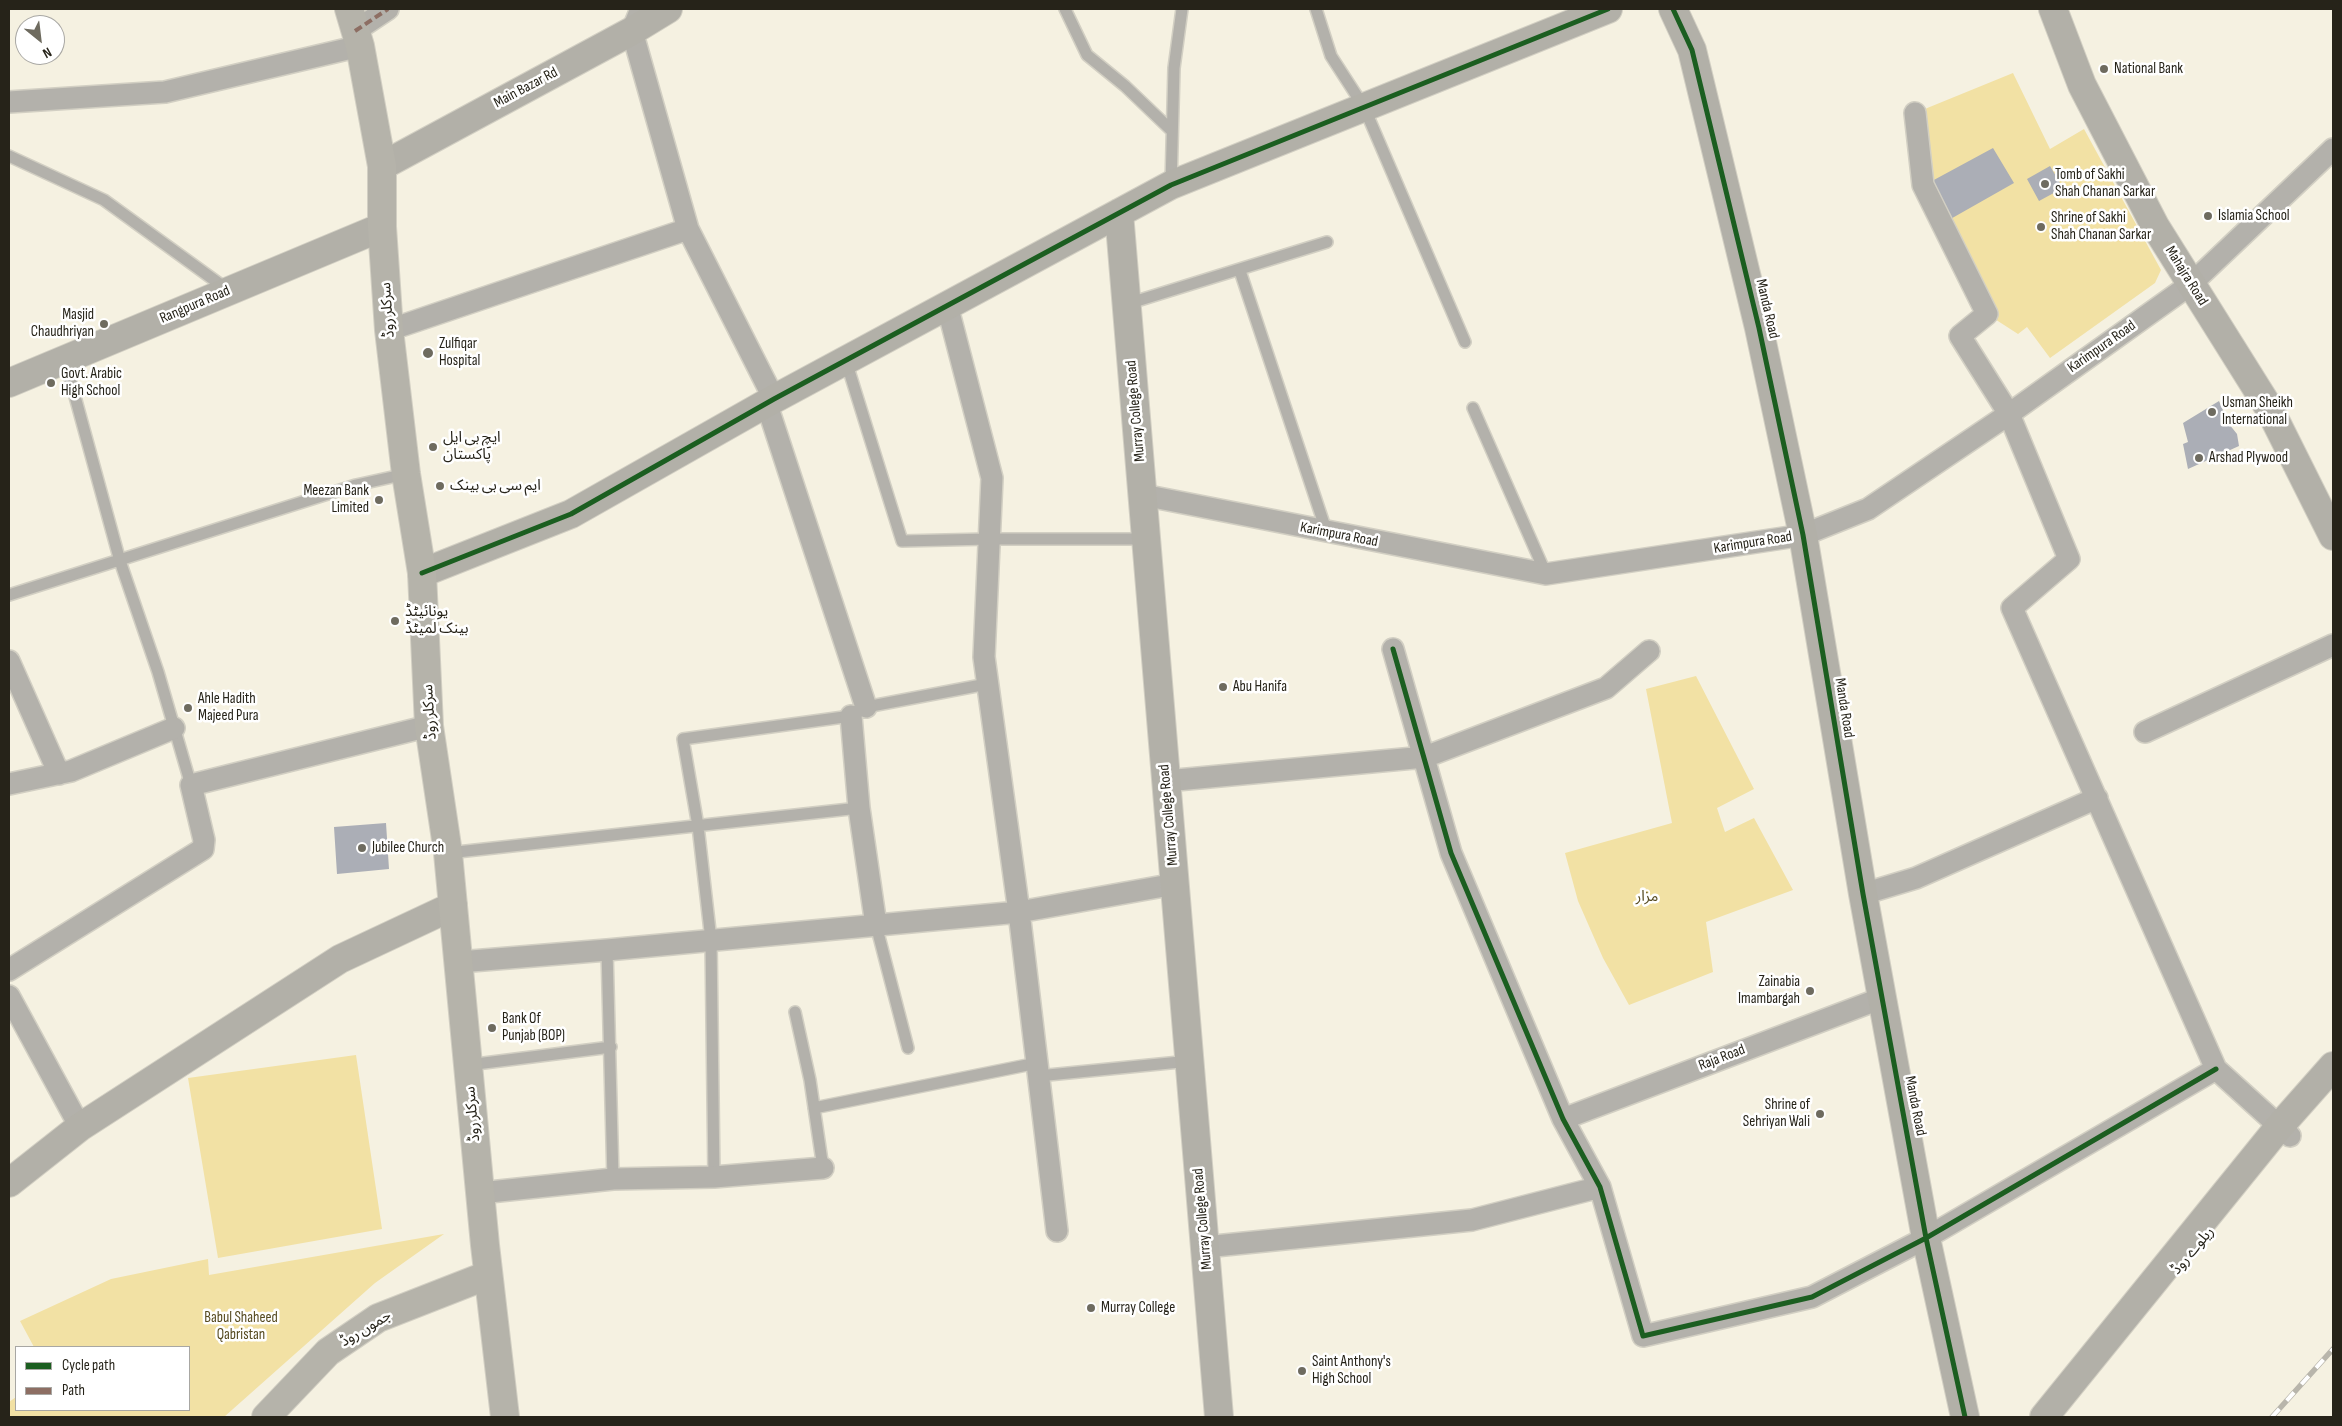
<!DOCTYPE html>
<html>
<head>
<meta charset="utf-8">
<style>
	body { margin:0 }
	#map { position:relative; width:2342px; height:1426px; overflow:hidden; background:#f5f1e1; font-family:"Sofia Sans Condensed",sans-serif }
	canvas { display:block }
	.frame { position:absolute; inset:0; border:10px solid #262319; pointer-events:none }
	.legend { position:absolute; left:15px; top:1346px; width:175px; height:65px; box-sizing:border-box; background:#fff; border:1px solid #a8a7a3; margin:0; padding:6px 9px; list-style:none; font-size:15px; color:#262319 }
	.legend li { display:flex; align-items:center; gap:10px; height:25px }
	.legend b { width:25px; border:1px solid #a8a7a3 }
	.north { position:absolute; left:15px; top:15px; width:50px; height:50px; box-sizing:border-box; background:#fff; border:1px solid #a8a7a3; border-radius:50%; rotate:151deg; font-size:14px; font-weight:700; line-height:20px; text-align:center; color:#262319 }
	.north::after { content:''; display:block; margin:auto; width:18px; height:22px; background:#6e6b5f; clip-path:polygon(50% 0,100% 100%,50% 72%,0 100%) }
</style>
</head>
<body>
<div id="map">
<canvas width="2342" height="1426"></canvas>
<div class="frame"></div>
<ul class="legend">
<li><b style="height:6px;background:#1b5e20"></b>Cycle path</li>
<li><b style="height:6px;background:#8d6e63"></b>Path</li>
</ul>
<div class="north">N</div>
</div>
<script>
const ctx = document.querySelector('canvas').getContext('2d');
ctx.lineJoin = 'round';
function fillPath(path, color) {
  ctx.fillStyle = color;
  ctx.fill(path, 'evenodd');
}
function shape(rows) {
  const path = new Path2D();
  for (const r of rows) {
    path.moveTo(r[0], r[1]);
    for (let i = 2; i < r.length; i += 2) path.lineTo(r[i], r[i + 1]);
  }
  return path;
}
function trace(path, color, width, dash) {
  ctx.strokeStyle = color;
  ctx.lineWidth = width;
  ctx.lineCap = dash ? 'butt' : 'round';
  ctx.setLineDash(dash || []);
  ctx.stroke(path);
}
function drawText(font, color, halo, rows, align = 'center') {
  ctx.font = font + ' "Sofia Sans Condensed","Noto Sans Arabic",sans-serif';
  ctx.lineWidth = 5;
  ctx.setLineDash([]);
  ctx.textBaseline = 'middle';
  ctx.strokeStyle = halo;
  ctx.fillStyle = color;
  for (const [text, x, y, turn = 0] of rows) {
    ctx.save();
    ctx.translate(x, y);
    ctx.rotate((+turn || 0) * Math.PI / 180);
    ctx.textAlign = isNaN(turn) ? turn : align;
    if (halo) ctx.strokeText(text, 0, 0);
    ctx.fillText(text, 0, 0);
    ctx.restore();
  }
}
fillPath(shape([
	[2013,73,2050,149,2084,129,2161,270,2155,283,2050,358,2027,327,2018,334,1987,314,1923,185,1915,113],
	[1696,676,1754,789,1717,808,1725,832,1754,818,1793,890,1706,922,1713,972,1629,1005,1603,958,1578,901,1565,853,1672,823,1646,689],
	[356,1055,382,1229,218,1258,188,1078],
	[444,1234,375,1283,224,1417,9,1417,9,1402,16,1397,16,1410,189,1410,189,1347,34,1347,20,1321,111,1279,208,1259,209,1275]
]), '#f2e1a4');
fillPath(shape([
	[1993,148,2014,183,1947,221,1932,181],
	[2050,166,2063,188,2039,201,2027,179],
	[2219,401,2229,424,2237,434,2239,446,2188,469,2183,444,2188,442,2183,423],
	[386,823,389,869,337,874,334,827]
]), '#abaeb6');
const lane = shape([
	[1065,9,1087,55,1125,86,1172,131],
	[1316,9,1331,56,1364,107,1465,342],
	[9,156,104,200,228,290],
	[1171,185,1174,68,1182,9],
	[1240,271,1327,533],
	[1127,304,1327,242],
	[65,360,120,561,158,672,191,785],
	[846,361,902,541,989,539,1146,539],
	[1473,408,1546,574],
	[9,595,356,485,406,474],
	[448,853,859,808],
	[876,925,908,1048],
	[607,950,613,1179],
	[795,1012,810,1080,823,1168],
	[468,1065,611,1047],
	[1038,1076,1190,1061],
	[814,1108,1037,1063],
	[714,1177,711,940,698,826,683,739,851,716,866,707,987,684]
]);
const street = shape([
	[641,9,632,31,688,229,774,399],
	[355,31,388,9],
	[9,102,165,92,360,46],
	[1915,113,1923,185,1987,314,1960,336,2009,414,2069,559,2012,608,2216,1069,2290,1136],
	[947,305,992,478,984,657,1019,912,1057,1231],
	[389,330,688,229],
	[767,405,866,707],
	[1143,495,1546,574,1803,535,1868,509,2009,414,2191,284,2333,149],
	[1393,649,1451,853,1563,1119,1600,1187,1643,1336,1812,1297,1926,1238,2216,1069],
	[9,661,59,774],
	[851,716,859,808,876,925],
	[2145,732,2333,645],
	[1166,781,1425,757,1606,688,1649,651],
	[9,784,71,771,174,728],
	[1863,894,1916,878,2097,798],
	[459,962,607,950,1019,912,1175,884],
	[9,970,203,849,204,840,191,785,429,726],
	[9,996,80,1127],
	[1563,1119,1882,998],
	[480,1193,613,1179,714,1177,823,1168],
	[1205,1247,1472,1220,1600,1187]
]);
const secondary = shape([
	[1673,9,1692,50,1759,328,1803,535,1863,894,1926,1238,1965,1417],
	[2053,9,2082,85,2155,226,2269,408,2333,536],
	[382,166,632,31,668,9],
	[1119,213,1219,1417],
	[9,383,382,227],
	[422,573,571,514,774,399,1171,185,1608,9],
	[9,1183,80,1127,340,959,453,906],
	[2044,1417,2279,1127,2333,1066]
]);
const primary = shape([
	[349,9,360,46,382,166,382,227,389,330,406,474,422,573,429,726,448,853,485,1245,505,1417],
	[266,1417,328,1352,378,1318,488,1275]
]);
trace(lane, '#d2cfc3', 14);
trace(street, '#d2cfc3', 24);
trace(secondary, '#d2cfc3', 30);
trace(primary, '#d2cfc3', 30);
trace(lane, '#b3b1ab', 11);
trace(street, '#b3b1ab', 21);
trace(secondary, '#b2b0a8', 28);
trace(primary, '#b5b3aa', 28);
const rail = shape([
	[2272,1417,2333,1349]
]);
trace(rail, '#b8b5ab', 5.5);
trace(rail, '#fff', 4, [11]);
trace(shape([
	[355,31,388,9]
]), '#8d6e63', 4, [8, 4]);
trace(shape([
	[1673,9,1692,50,1759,328,1803,535,1863,894,1926,1238,1965,1417],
	[422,573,571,514,774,399,1171,185,1608,9],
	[1393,649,1451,853,1563,1119,1600,1187,1643,1336,1812,1297,1926,1238,2216,1069]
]), '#1b5e20', 5);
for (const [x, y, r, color] of [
	[2104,69,5,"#6e6b5f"],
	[2045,184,5,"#6e6b5f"],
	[2208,216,5,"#6e6b5f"],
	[2041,227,5,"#6e6b5f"],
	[104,324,5,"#6e6b5f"],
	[428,353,6,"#6e6b5f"],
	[51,383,5,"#6e6b5f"],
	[2212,412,5,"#6e6b5f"],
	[433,447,5,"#6e6b5f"],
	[2199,458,5,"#6e6b5f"],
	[440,486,5,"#6e6b5f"],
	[379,500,5,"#6e6b5f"],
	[395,621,5,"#6e6b5f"],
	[1223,687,5,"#6e6b5f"],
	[188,708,5,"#6e6b5f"],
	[362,848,5,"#6e6b5f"],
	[1810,991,5,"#6e6b5f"],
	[492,1028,5,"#6e6b5f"],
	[1820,1114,5,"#6e6b5f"],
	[1091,1308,5,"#6e6b5f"],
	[1302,1371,5,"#6e6b5f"]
]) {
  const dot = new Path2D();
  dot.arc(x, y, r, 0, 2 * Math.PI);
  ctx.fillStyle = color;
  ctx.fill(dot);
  trace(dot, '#fff', 2);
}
drawText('15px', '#262319', '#fff', [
	["National Bank",2114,69],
	["Tomb of Sakhi",2055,175],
	["Shah Chanan Sarkar",2055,192],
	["Islamia School",2218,216],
	["Shrine of Sakhi",2051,218],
	["Shah Chanan Sarkar",2051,235],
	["Masjid",94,315,"right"],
	["Chaudhriyan",94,332,"right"],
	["Zulfiqar",439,344],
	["Hospital",439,361],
	["Govt. Arabic",61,374],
	["High School",61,391],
	["Usman Sheikh",2222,403],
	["International",2222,420],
	["ایچ بی ایل",443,438],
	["پاکستان",443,455],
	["Arshad Plywood",2209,458],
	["ایم سی بی بینک",450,486],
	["Meezan Bank",369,491,"right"],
	["Limited",369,508,"right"],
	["یونائیٹڈ",405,612],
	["بینک لمیٹڈ",405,629],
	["Abu Hanifa",1233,687],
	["Ahle Hadith",198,699],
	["Majeed Pura",198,716],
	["Jubilee Church",372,848],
	["Zainabia",1800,982,"right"],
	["Imambargah",1800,999,"right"],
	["Bank Of",502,1019],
	["Punjab (BOP)",502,1036],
	["Shrine of",1810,1105,"right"],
	["Sehriyan Wali",1810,1122,"right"],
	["Murray College",1101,1308],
	["Saint Anthony's",1312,1362],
	["High School",1312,1379]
], 'left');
drawText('15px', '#262319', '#fff', [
	["Main Bazar Rd",526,88,-28],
	["Mahajra Road",2186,276,58],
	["Rangpura Road",195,305,-23],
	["Manda Road",1767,309,77],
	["سرکلر روڈ",388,310,-94],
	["Karimpura Road",2102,347,-35],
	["Murray College Road",1136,411,-95],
	["Karimpura Road",1339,535,11],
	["Karimpura Road",1753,543,-9],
	["Manda Road",1844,708,81],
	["سرکلر روڈ",430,712,-94],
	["Murray College Road",1169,815,-95],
	["Raja Road",1722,1058,-21],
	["Manda Road",1915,1106,79],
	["سرکلر روڈ",473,1114,-95],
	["Murray College Road",1203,1219,-95],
	["ریلوے روڈ",2193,1251,-50],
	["جموں روڈ",366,1329,-31]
]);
drawText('15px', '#55491f', '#fff', [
	["مزار",1647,897],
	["Babul Shaheed",241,1318],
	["Qabristan",241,1335]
]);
</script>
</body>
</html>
